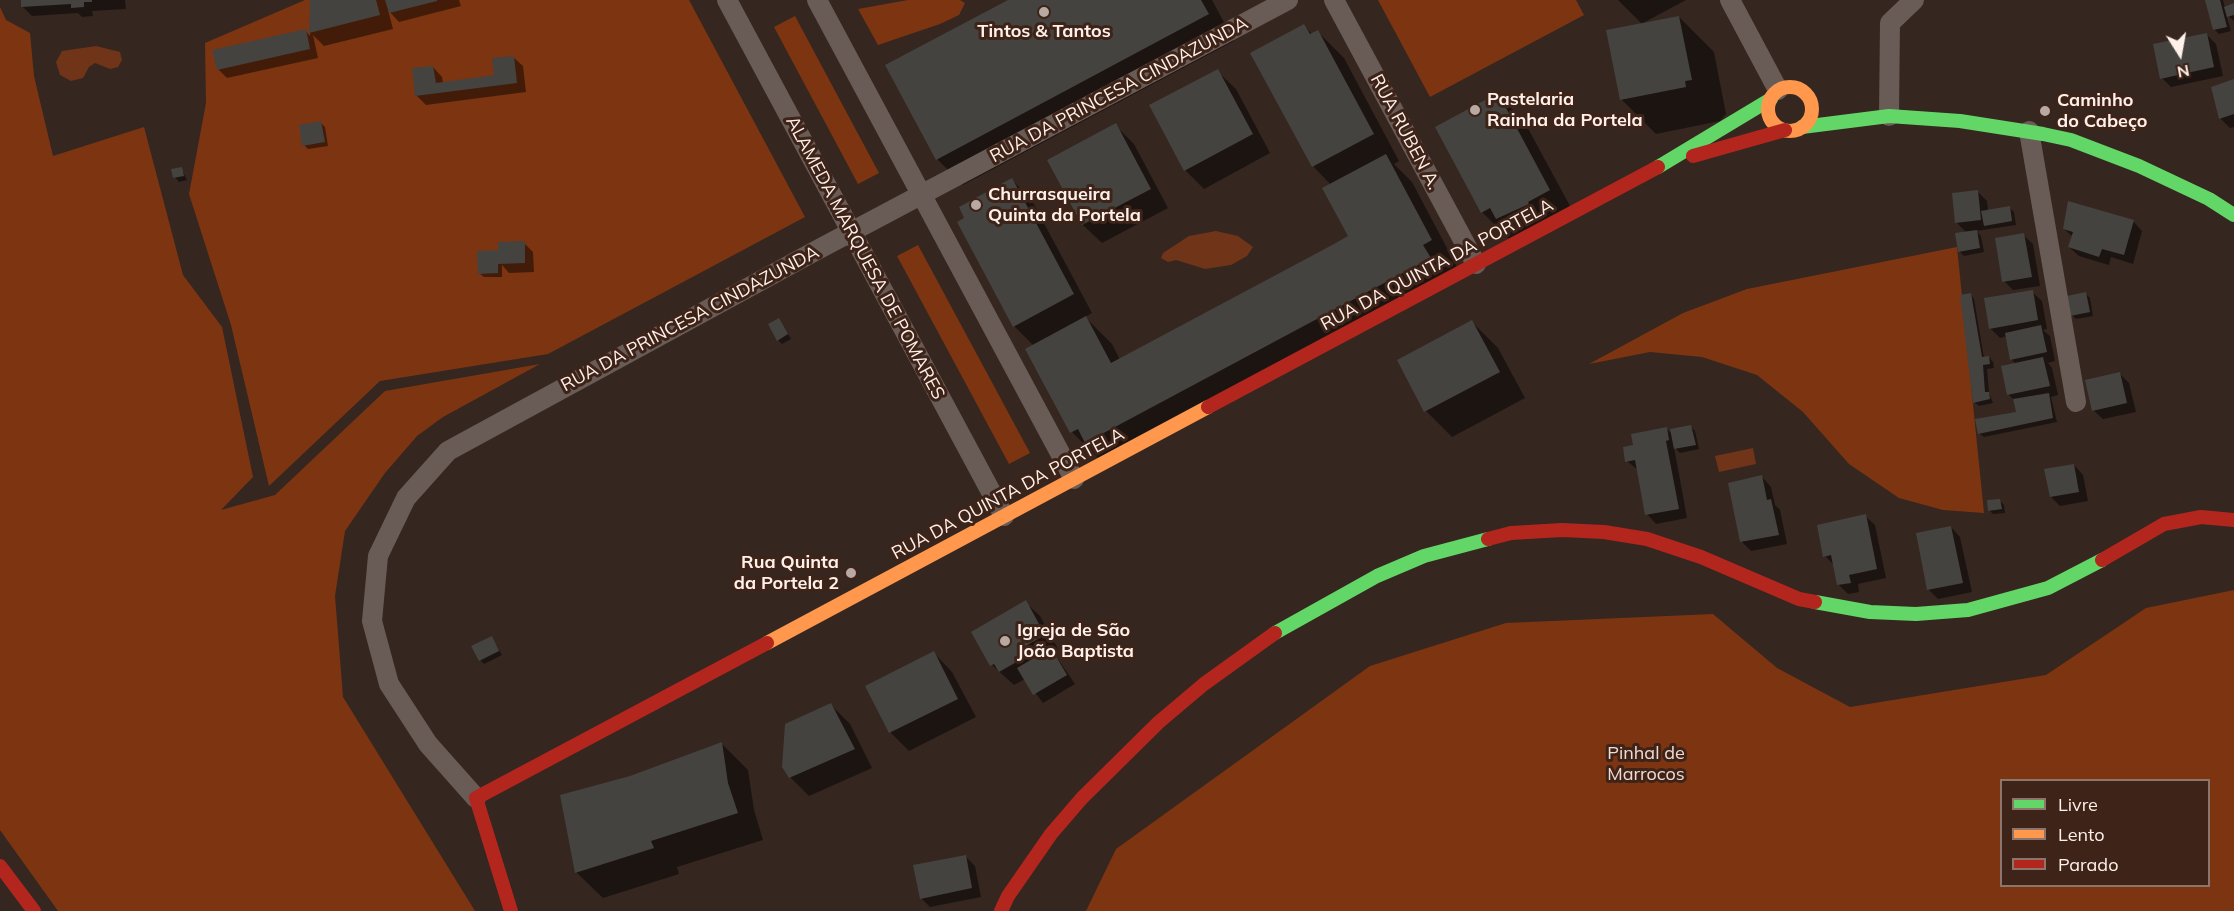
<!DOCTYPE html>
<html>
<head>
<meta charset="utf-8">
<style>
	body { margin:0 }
	#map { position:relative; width:2234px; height:911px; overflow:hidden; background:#352620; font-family:Mulish,sans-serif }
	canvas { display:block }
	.legend { position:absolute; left:2000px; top:779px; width:210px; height:108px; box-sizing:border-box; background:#3d2318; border:2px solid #8b756c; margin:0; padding:8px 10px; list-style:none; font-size:18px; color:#fff0ea }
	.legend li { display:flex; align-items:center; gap:12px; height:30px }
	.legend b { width:30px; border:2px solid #8b756c }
	.north { position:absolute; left:2150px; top:24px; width:60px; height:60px; -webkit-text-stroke:4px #3d2318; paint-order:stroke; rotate:169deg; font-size:16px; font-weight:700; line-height:24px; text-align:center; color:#fff0ea }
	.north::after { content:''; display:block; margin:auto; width:21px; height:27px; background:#fff0ea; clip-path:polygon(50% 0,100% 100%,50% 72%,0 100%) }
</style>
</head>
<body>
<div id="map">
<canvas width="2234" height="911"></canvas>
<ul class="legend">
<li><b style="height:8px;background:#63d668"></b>Livre</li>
<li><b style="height:8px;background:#ff974d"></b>Lento</li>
<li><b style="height:8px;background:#b3261e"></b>Parado</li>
</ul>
<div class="north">N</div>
</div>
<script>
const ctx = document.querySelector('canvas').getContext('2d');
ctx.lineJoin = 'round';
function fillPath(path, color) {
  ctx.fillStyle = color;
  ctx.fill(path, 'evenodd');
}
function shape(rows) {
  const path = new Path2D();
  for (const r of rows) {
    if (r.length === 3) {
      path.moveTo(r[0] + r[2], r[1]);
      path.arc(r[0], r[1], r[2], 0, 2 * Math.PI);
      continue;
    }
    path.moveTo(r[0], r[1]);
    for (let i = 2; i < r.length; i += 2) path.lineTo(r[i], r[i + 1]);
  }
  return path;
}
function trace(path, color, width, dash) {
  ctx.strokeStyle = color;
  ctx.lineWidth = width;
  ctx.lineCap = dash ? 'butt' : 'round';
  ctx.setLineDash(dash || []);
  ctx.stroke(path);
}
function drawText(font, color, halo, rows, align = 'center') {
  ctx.font = font + ' Mulish,sans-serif';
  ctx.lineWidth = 6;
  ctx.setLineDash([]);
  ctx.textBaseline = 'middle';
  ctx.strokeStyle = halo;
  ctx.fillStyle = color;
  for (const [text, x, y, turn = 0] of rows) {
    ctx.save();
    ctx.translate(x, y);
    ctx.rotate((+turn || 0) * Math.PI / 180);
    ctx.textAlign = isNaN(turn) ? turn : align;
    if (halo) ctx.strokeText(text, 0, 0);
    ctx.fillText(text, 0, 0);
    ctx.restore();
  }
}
fillPath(shape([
	[305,0,689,0,805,217,548,354,380,381,269,486,231,325,189,194,206,103,205,43],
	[908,0,960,0,965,3,959,15,940,24,878,45,858,9],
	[1378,0,1576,0,1584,15,1430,97],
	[0,7,6,20,30,33,34,76,53,156,144,127,183,275,222,327,253,477,221,510,275,495,385,391,540,364,443,417,417,436,385,473,345,531,335,596,343,697,475,911,58,911,0,830],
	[795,16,879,173,858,184,774,27],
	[918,245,1030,453,1009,464,897,256],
	[1957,247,1984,513,1943,510,1899,498,1849,464,1803,412,1757,375,1702,357,1650,352,1589,364,1683,313,1747,289],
	[2234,590,2234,911,1086,911,1116,849,1370,666,1506,623,1713,614,1777,668,1850,707,2046,675,2146,608],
	[2002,780,2208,780,2208,886,2002,886]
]), '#7d3511');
fillPath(shape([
	[96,46,120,52,122,60,118,67,110,69,95,63,89,67,83,78,71,81,60,75,56,62,62,51],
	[1216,231,1238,236,1253,247,1247,256,1231,265,1205,269,1176,260,1168,262,1161,258,1163,253,1189,236],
	[1753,448,1756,464,1719,472,1715,456]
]), '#703419');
fillPath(shape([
	[22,0,125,0,126,9,92,11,93,16,82,17,78,13,32,16,23,7],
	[311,0,459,0,461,6,399,22,388,10,393,29,324,46,313,35,318,58,227,78,218,69,305,30,310,36],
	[1011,0,1212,0,1234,41,963,185,937,159],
	[1618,0,1686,0,1643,23,1679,17,1714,52,1726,114,1720,121,1656,134,1621,99,1642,24],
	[2207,0,2223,0,2225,8,2234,5,2234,21,2226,14,2231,31,2219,34,2214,29],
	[1304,26,1313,35,1318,32,1344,58,1399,161,1394,164,1412,182,1457,267,1098,458,1072,432,1034,346,1014,326,1012,180,1031,199,1092,313,1085,317,1112,344,1120,360,1350,237,1331,185,1313,166],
	[2207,35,2216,44,2223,76,2171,87,2162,78],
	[513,57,523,66,526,92,426,105,416,95,433,67,442,77,443,83,496,77],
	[1217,71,1236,89,1270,153,1204,189,1185,170],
	[2234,81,2234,127,2230,128,2221,119,2213,88],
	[1498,95,1524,121,1576,217,1509,239,1482,212],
	[320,122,325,127,328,146,308,149,304,145],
	[1115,125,1134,144,1168,208,1102,243,1083,225,1049,161],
	[181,168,187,180,179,182,175,177],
	[1978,192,1987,201,1988,211,2009,207,2014,212,2016,225,1976,231,1981,236,1984,252,1964,256,1959,251,1967,233,1956,222],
	[2133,221,2142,231,2133,264,2111,257,2109,265,2079,256,2069,247,2073,237,2064,229],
	[2023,235,2033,244,2040,286,2013,290,2004,281],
	[524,243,533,252,534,272,509,273,502,265,502,277,484,277,479,273,499,251],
	[2032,292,2042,301,2047,329,2043,330,2050,336,2055,361,2048,363,2052,368,2058,395,2051,397,2057,422,1984,437,1979,433,2017,413,2015,401,2009,395,2016,364,2012,360,2007,336,2000,338,1990,328],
	[1970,294,1974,299,1984,358,1989,357,1993,362,1994,368,1987,369,1989,393,1993,403,1979,406,1974,402],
	[2086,294,2090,298,2093,316,2076,319,2072,315],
	[779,320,791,339,782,344,778,340],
	[1472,322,1498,348,1525,398,1452,437,1426,411],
	[2120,374,2129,383,2136,412,2103,419,2093,410],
	[1691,427,1695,431,1699,449,1680,453,1674,447,1687,518,1656,524,1647,514,1638,470,1627,461,1635,446,1666,428,1673,435],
	[2074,465,2083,475,2088,501,2060,506,2051,497],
	[1762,477,1771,487,1775,505,1780,510,1787,544,1751,551,1742,542,1730,484],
	[2000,501,2004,505,2005,513,1993,514,1989,510],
	[1865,516,1875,525,1886,578,1858,584,1859,592,1848,594,1839,585,1835,566,1825,556],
	[1951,527,1960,537,1972,592,1938,599,1929,590,1917,534],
	[1025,602,1040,616,1058,649,1053,652,1075,684,1043,703,1025,679,1014,685,992,665],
	[491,638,502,655,484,664,480,660],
	[934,653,952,672,976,717,909,751,891,733,867,687],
	[831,705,850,724,872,768,809,796,790,777],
	[722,744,748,770,754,810,763,840,677,867,679,874,603,898,576,872,630,777],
	[965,856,975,866,981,897,930,907,921,898]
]), '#0007');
fillPath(shape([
	[21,0,92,0,92,2,84,2,84,7,71,8,71,4,21,7],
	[310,0,376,0,380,15,309,33],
	[385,0,437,0,437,1,389,13],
	[1008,0,1201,0,1209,14,936,160,885,65],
	[2205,0,2220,0,2227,27,2213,30],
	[2234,3,2234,15,2227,17,2224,7],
	[1679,16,1692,80,1685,81,1686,87,1620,100,1606,30],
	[1304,24,1310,34,1318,30,1374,134,1312,167,1250,53],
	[306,29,310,49,217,70,212,50],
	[2207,33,2214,67,2160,79,2153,44],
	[514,56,517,83,415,96,412,68,433,66,436,83,494,75,492,58],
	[1218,69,1253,134,1184,171,1149,105],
	[2234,79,2234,114,2219,119,2211,87],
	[1498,93,1550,190,1528,202,1529,204,1496,219,1490,208,1481,213,1435,127],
	[321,121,325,142,302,146,299,125],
	[1116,123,1151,189,1082,225,1047,160],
	[1386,154,1432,240,1423,245,1431,258,1085,443,1078,429,1070,433,1025,349,1086,316,1111,363,1334,244,1348,236,1322,188],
	[182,167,184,176,173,178,171,169],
	[1012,178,1074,294,1013,327,957,222,964,218,959,207],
	[1978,190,1981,220,1955,223,1952,193],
	[2068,201,2134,220,2124,255,2102,249,2099,257,2068,247,2073,232,2063,229],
	[2010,206,2012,221,1984,226,1981,211],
	[1977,230,1980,248,1958,252,1955,233],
	[2024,233,2032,277,2002,282,1995,238],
	[525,241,525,263,498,264,498,273,478,274,477,251,498,250,498,242],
	[2033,290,2038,320,1989,329,1984,298],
	[2086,292,2090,312,2070,316,2067,296],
	[1971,293,1982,357,1989,356,1990,364,1983,365,1985,392,1989,392,1990,399,1973,403,1960,295],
	[779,318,788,334,777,341,768,324],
	[1472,320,1500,372,1424,412,1397,360],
	[2041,325,2047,352,2010,360,2005,333],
	[2043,357,2050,386,2007,395,2001,366],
	[2120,372,2127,403,2092,411,2085,380],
	[2049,393,2053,418,1978,434,1975,419,2016,412,2013,399],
	[1691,425,1696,445,1674,449,1670,429],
	[1667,427,1669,440,1666,441,1679,509,1645,515,1635,460,1625,462,1623,447,1633,445,1631,434],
	[2074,464,2079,492,2050,497,2044,469],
	[1762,475,1767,500,1771,499,1779,535,1740,542,1728,483],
	[2000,499,2002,509,1988,511,1987,500],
	[1866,514,1877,569,1849,575,1851,583,1837,585,1831,555,1823,557,1817,525],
	[1951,526,1963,583,1927,590,1916,533],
	[1026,600,1045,635,1022,648,1027,656,999,672,994,664,990,666,971,632],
	[492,636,499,651,479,661,471,646],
	[1051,648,1067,675,1033,695,1017,668],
	[934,651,958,699,889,733,865,686],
	[831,703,855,749,789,778,782,767,785,724],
	[722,742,728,783,738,813,651,841,654,848,575,873,560,795,630,776],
	[966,855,972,888,920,899,913,865]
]), '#454340');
trace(shape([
	[727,0,1004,516],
	[817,0,1074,479],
	[1334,0,1476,264],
	[1730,0,1778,90],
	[1889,116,1890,23,1914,0],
	[2029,131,2076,402],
	[476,798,428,744,389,684,372,621,378,556,406,498,448,451,819,249,1288,0]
]), '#695b56', 20);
trace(shape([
	[1802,127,1889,116,1960,121,2043,134,2071,140,2139,166,2209,199,2234,215],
	[1658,167,1771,99],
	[1815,602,1870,612,1916,614,1968,610,2048,588,2102,560],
	[1275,633,1377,576,1424,556,1488,539]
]), '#63d668', 14);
trace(shape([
	[1790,109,22],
	[767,643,1208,407]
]), '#ff974d', 14);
trace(shape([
	[1693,156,1785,130],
	[1208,407,1658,167],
	[1488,539,1511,533,1562,530,1604,532,1647,539,1701,557,1799,599,1815,602],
	[2102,560,2164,524,2201,517,2234,520],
	[0,866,34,911],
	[511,911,476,798,767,643],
	[1001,911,1008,896,1051,834,1082,798,1159,722,1204,684,1275,633]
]), '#b3261e', 14);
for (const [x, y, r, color] of [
	[1044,12,6,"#b8a9a3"],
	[1475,110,6,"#b8a9a3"],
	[2045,111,6,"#b8a9a3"],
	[976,205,6,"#b8a9a3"],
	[851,573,6,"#b8a9a3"],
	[1005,641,6,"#b8a9a3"]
]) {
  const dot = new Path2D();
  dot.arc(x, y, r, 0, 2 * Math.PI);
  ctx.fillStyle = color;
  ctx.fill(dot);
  trace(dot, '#3d2318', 2);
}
drawText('bold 18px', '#fff0ea', '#3d2318', [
	["Tintos & Tantos",1044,32,"center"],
	["Pastelaria",1487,100],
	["Rainha da Portela",1487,121],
	["Caminho",2057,101],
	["do Cabeço",2057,122],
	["Churrasqueira",988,195],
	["Quinta da Portela",988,216],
	["Rua Quinta",839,563,"right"],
	["da Portela 2",839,584,"right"],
	["Igreja de São",1017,631],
	["João Baptista",1017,652]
], 'left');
drawText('18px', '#fff0ea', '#3d2318', [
	["RUA DA PRINCESA CINDAZUNDA",1119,90,-28],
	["RUA RUBEN A.",1405,132,62],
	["ALAMEDA MARQUESA DE POMARES",865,258,62],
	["RUA DA QUINTA DA PORTELA",1437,265,-28],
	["RUA DA PRINCESA CINDAZUNDA",690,319,-28],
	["RUA DA QUINTA DA PORTELA",1008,494,-28]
]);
drawText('18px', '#f3dad0', '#3d2318', [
	["Pinhal de",1646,754],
	["Marrocos",1646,775]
]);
</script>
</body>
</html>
